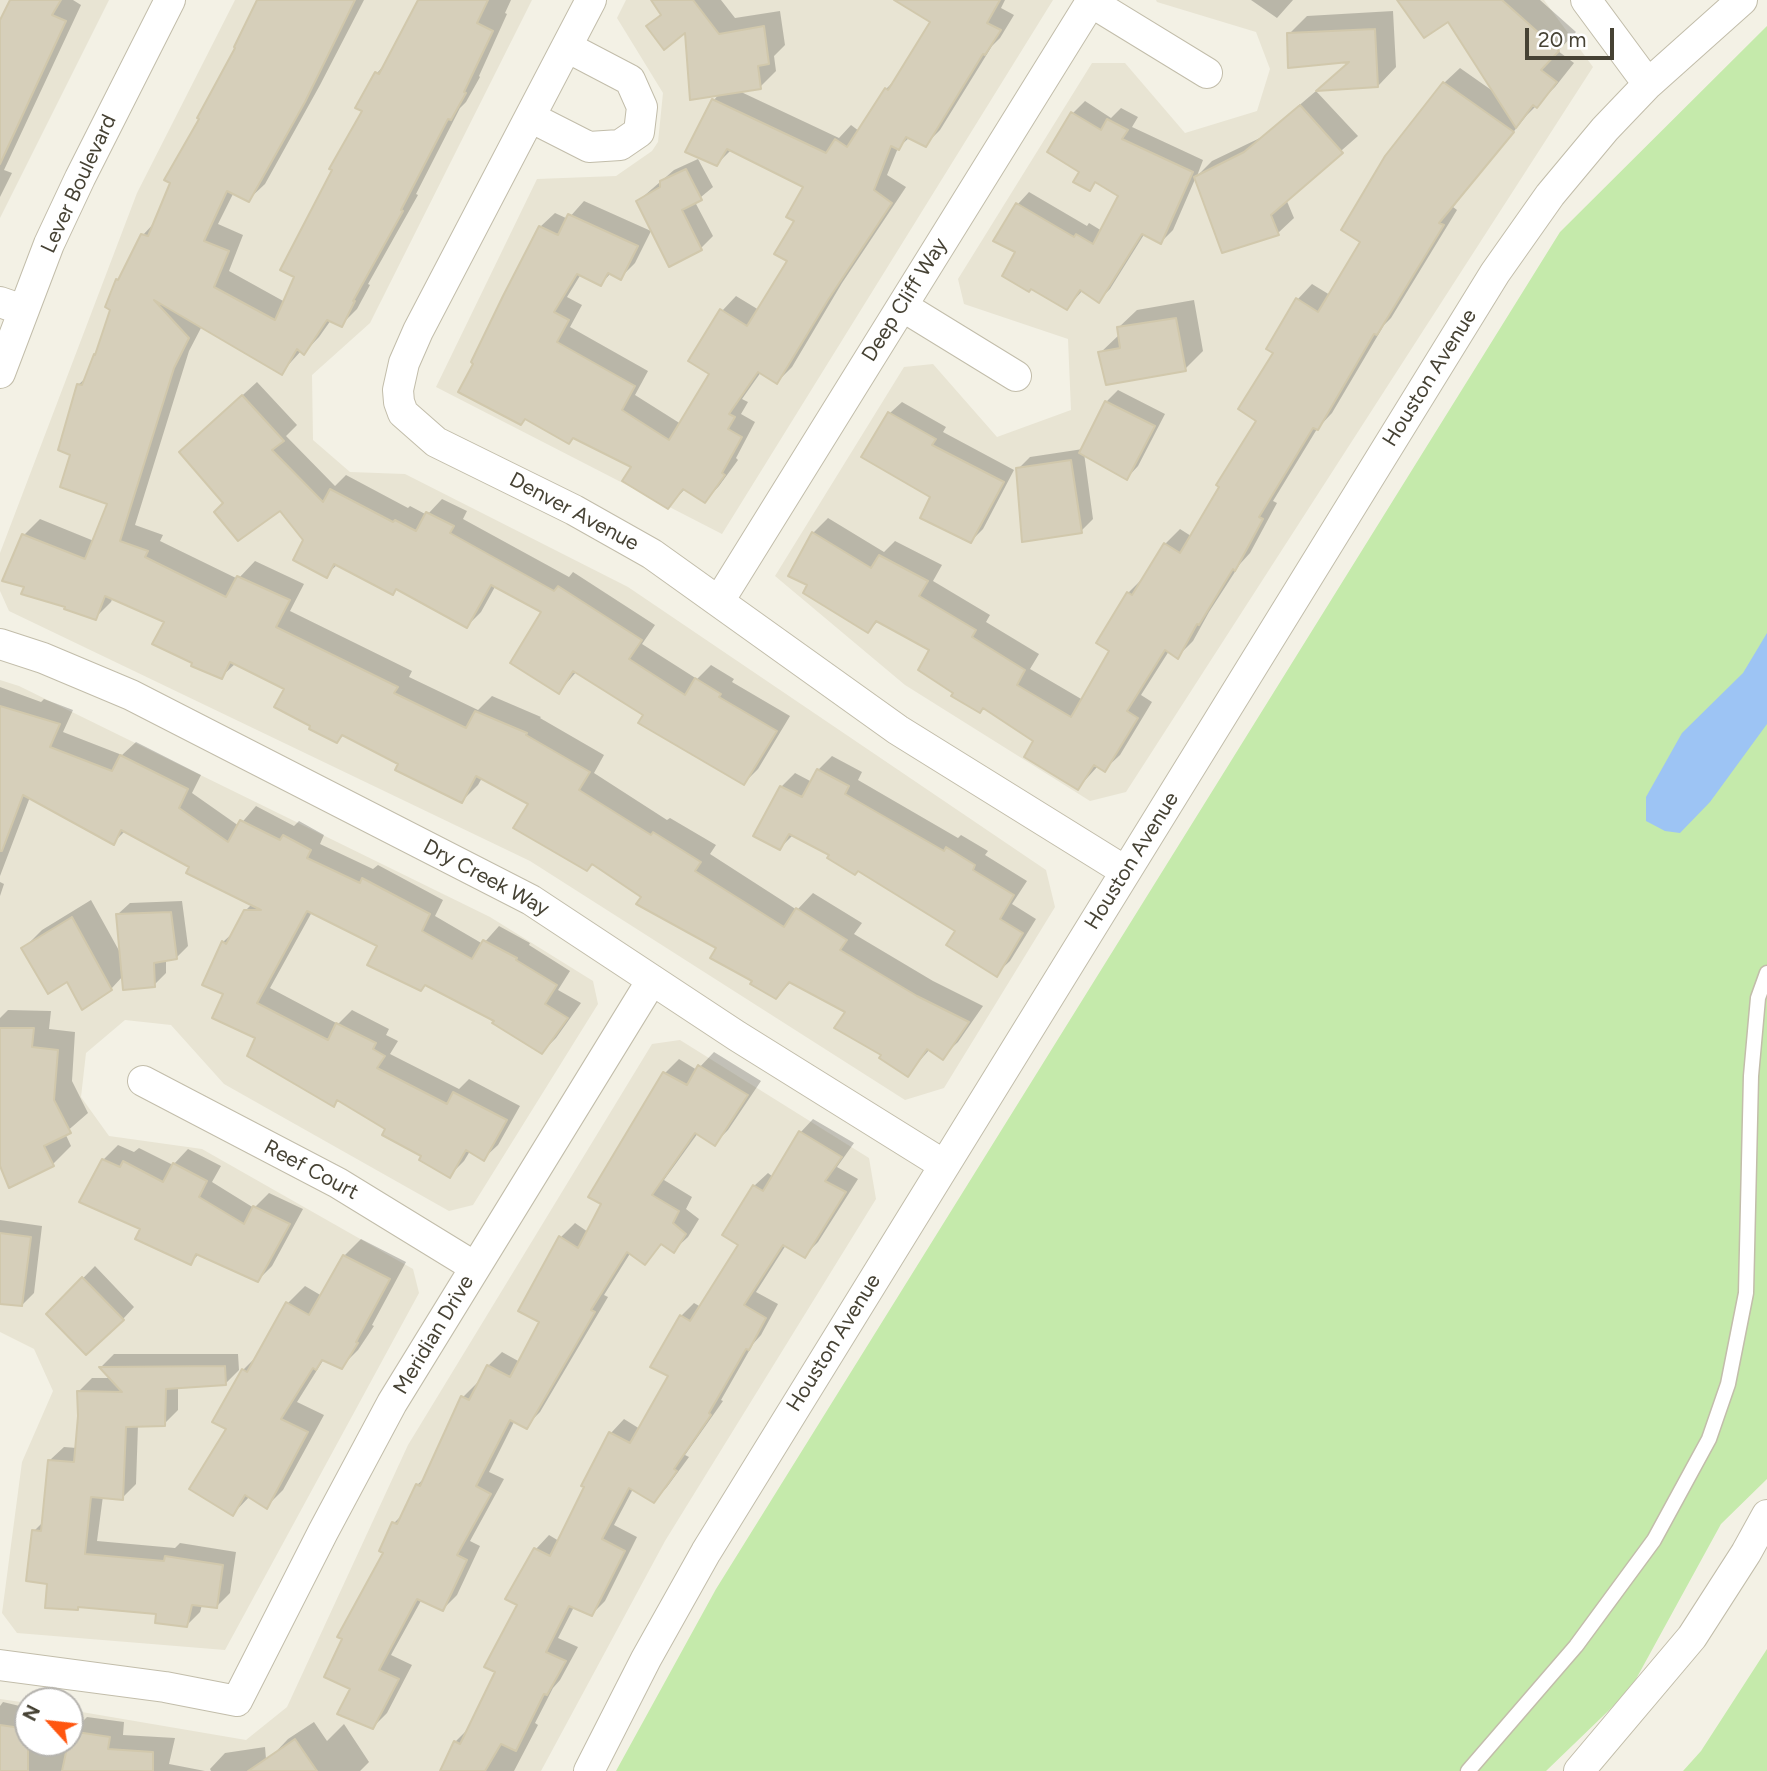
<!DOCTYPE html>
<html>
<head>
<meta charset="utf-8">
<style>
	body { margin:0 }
	#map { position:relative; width:1767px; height:1771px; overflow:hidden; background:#f3f1e5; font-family:Figtree,sans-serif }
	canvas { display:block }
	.north { position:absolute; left:14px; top:1687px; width:70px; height:70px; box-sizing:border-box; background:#fff; border:2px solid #b5b3ae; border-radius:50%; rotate:297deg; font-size:19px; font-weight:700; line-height:28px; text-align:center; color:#464234 }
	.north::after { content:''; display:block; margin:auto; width:24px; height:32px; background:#ff5610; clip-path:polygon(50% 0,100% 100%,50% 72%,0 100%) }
	.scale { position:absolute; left:1525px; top:28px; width:89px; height:32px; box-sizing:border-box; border:4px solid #464234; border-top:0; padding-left:9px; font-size:21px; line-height:24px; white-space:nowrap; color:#464234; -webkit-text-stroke:5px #fff; paint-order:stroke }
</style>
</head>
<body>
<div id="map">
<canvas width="1767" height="1771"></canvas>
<div class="north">N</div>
<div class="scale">20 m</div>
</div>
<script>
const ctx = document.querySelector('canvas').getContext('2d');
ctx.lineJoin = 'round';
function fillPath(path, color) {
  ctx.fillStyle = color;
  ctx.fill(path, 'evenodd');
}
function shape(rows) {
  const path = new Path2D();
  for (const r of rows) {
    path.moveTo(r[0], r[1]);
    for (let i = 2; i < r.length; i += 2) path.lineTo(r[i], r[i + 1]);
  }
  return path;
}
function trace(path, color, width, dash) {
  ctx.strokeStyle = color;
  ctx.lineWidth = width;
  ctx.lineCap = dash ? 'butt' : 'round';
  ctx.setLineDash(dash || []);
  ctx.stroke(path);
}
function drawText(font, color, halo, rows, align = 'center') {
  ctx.font = font + ' Figtree,sans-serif';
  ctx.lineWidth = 5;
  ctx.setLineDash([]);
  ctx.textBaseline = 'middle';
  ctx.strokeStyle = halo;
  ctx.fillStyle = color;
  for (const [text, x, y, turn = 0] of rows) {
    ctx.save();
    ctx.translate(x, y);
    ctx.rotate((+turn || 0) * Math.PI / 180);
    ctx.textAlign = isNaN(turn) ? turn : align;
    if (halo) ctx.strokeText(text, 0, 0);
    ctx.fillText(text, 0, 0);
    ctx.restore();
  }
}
fillPath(shape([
	[0,0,109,0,0,218],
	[235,0,532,0,370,323,312,375,313,440,350,472,405,474,628,587,1046,870,1055,907,944,1088,905,1100,530,861,9,611,0,591,0,553,137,193],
	[626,0,1053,0,722,534,436,387,537,179,616,176,652,151,658,142,663,93,617,18],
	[1156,0,1544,0,1593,67,1126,792,1090,801,905,685,775,576,904,367,933,364,997,437,1071,410,1068,339,964,304,958,279,1092,63,1125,63,1185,133,1257,111,1270,69,1256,32,1157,2],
	[0,680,19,686,490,917,593,981,598,1004,473,1205,449,1211,224,1084,171,1025,125,1020,86,1053,81,1097,109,1136,202,1149,413,1269,419,1293,225,1650,17,1633,2,1613,22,1462,53,1391,34,1349,0,1332],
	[680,1040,869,1158,876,1199,665,1541,541,1771,0,1771,0,1699,28,1703,28,1743,70,1743,70,1710,246,1740,287,1707,408,1445,652,1044]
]), '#e8e4d3');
fillPath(shape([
	[1767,26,1767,1479,1721,1524,1630,1690,1546,1771,616,1771,716,1589,1560,232],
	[1767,1649,1767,1771,1683,1771,1701,1751]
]), '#c5eaab');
fillPath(shape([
	[1767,633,1767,724,1710,802,1680,833,1665,831,1646,821,1646,797,1682,733,1743,673]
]), '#9dc4f4');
fillPath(shape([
	[12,0,73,0,81,5,4,170,12,173,0,197,0,24],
	[259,0,364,0,320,85,265,184,249,199,234,192,218,224,243,235,229,271,285,302,364,110,377,73,387,62,420,0,511,0,505,13,507,14,479,76,480,77,466,102,460,108,416,194,418,195,368,284,370,285,357,309,341,325,331,320,319,337,304,353,301,351,281,373,202,326,189,351,135,525,163,535,160,541,238,579,255,561,304,584,290,611,412,671,409,677,478,710,492,696,541,717,540,718,604,755,594,773,667,820,670,818,716,845,710,854,797,910,813,893,862,923,854,934,933,981,983,1006,958,1042,942,1057,930,1049,908,1074,883,1055,847,1011,792,981,776,997,754,980,718,947,643,896,531,804,482,778,478,785,462,801,400,763,344,735,337,741,313,725,286,688,236,663,221,677,195,662,166,621,113,597,111,602,95,618,27,586,24,535,40,519,94,541,109,503,73,454,78,385,88,376,112,309,117,280,123,274,143,235,155,222,201,118,238,47],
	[653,0,721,0,735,18,780,11,785,45,774,56,776,71,760,87,739,91,839,138,851,125,859,131,886,89,898,77,933,22,927,0,1005,0,1001,8,1014,15,1000,38,992,46,940,130,925,145,910,137,898,148,887,175,906,187,842,283,792,367,777,382,761,372,742,399,748,402,741,414,755,422,736,458,738,460,719,486,705,501,685,489,668,507,634,466,574,437,569,442,540,227,555,213,568,219,584,201,651,231,635,263,620,278,611,273,601,284,581,274,567,297,582,305,570,327,648,371,635,395,681,424,711,374,722,311,736,296,759,310,789,260,805,186,731,150,717,164,714,100,720,93,687,30,648,26,662,13],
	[1251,0,1293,0,1277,18],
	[1399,0,1540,0,1576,32,1558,51,1574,63,1555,87,1527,115,1453,207,1457,210,1391,318,1384,325,1332,413,1317,429,1273,501,1277,503,1250,553,1240,564,1209,612,1193,641,1178,656,1169,651,1141,695,1152,702,1120,755,1104,770,1098,766,1078,788,1035,740,984,706,956,693,931,649,879,620,868,631,809,585,813,533,828,518,884,552,895,541,942,565,933,581,990,615,986,622,1039,654,1030,669,1083,700,1111,650,1099,643,1128,593,1143,578,1165,544,1180,529,1191,536,1258,421,1276,353,1297,300,1312,284,1330,295,1362,241,1387,157,1444,83,1460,68,1497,94,1449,19],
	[1393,11,1396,67,1378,86,1320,89,1351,61,1289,34,1307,16],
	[1316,91,1358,136,1286,199,1294,218,1278,233,1196,177,1173,230,1161,242,1145,233,1110,289,1098,301,1083,290,1067,308,1017,252,1018,204,1029,192,1087,226,1089,223,1102,231,1120,195,1097,181,1090,189,1081,171,1050,152,1073,113,1085,101,1111,118,1121,108,1138,117,1132,127,1203,160,1197,176,1212,161,1262,137],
	[698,159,713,187,695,202,713,236,701,248,638,201,674,170],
	[1194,300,1203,351,1185,369,1100,353,1120,334,1118,328,1137,310],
	[257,382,297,425,286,436,335,486,346,475,408,508,410,506,427,515,442,499,467,511,463,519,569,577,573,572,655,625,642,644,697,679,711,665,734,679,732,682,790,716,758,769,744,783,645,714,577,671,559,692,544,612,496,585,481,612,467,626,397,588,393,593,338,564,326,575,305,540,280,508,225,503,196,438],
	[1118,390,1165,414,1138,466,1127,478,1084,453,1093,519,1081,531,1018,469,1030,457,1083,449,1106,402],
	[902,402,946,427,943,432,1014,470,983,529,971,541,932,496,890,413],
	[0,687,41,702,44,699,73,710,63,732,122,755,136,742,201,775,192,793,239,826,256,806,294,826,299,821,324,835,320,844,373,869,378,865,443,900,435,916,483,944,499,926,530,943,529,945,570,971,558,990,581,1003,556,1038,542,1052,496,1020,427,984,421,989,380,946,312,912,270,988,338,1024,352,1010,389,1029,386,1035,398,1041,390,1054,459,1089,469,1079,520,1106,498,1145,483,1159,470,1151,464,1161,450,1175,388,1128,339,1099,333,1105,257,1037,226,993,223,942,235,931,245,911,253,903,126,830,113,843,30,797,0,876],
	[832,756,862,772,858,780,958,838,961,835,988,851,985,855,1027,881,1012,904,1036,919,1010,961,996,974,957,930,831,855,794,834,780,848,781,787,795,773,812,782,818,770],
	[0,882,4,884,0,896],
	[91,900,122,956,118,914,130,903,182,901,188,946,176,958,166,959,166,973,154,985,123,976,111,989,68,979,23,949,42,930],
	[8,1010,51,1011,49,1029,75,1032,72,1081,88,1113,65,1133,71,1146,53,1164,0,1161,0,1018],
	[714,1052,761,1081,728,1130,714,1144,698,1133,664,1180,692,1197,686,1209,699,1219,688,1237,674,1250,663,1243,645,1263,631,1252,604,1295,608,1297,540,1412,526,1426,515,1420,489,1472,504,1479,470,1541,480,1546,457,1595,443,1609,422,1599,391,1655,412,1665,387,1713,373,1727,352,1688,394,1523,405,1512,417,1485,427,1476,463,1397,477,1383,479,1385,488,1366,502,1352,520,1362,542,1321,521,1310,561,1237,575,1223,588,1232,603,1204,590,1197,665,1073,679,1059,697,1070],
	[813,1119,854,1143,837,1167,858,1179,818,1242,805,1255,786,1245,756,1292,778,1304,761,1335,753,1344,721,1400,723,1401,685,1455,689,1457,667,1487,654,1501,633,1489,614,1525,637,1537,605,1601,592,1614,574,1607,558,1638,578,1647,560,1680,553,1688,535,1723,538,1725,514,1771,441,1771,455,1742,468,1729,497,1671,519,1604,508,1598,536,1549,549,1535,559,1541,586,1487,583,1485,611,1433,624,1419,640,1429,671,1376,681,1316,694,1303,701,1307,740,1244,754,1186,768,1173,773,1177,800,1133],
	[118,1145,134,1152,139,1148,173,1165,188,1149,221,1166,212,1182,254,1208,269,1193,303,1209,272,1266,258,1280,200,1253,190,1263,142,1228,103,1160],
	[0,1220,42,1226,34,1293,22,1305,0,1302],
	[361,1239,406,1262,372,1325,374,1326,358,1350,341,1367,324,1359,297,1402,324,1415,283,1490,266,1507,250,1496,233,1514,229,1429,243,1370,259,1354,288,1303,305,1286,322,1296,344,1256],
	[95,1266,134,1307,123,1319,48,1314],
	[114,1354,238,1354,239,1370,225,1384,178,1387,178,1410,164,1424,138,1425,136,1484,122,1498,103,1496,97,1541,175,1548,180,1543,236,1552,230,1593,217,1606,202,1605,200,1612,187,1625,158,1612,49,1583,34,1531,44,1521,50,1460,64,1447,77,1448,79,1391,92,1378,112,1378,101,1367],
	[3,1702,28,1708,28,1743,70,1743,70,1719,83,1721,87,1717,124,1722,123,1735,175,1738,169,1764,205,1771,0,1771,0,1706],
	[314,1722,327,1741,344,1724,369,1762,360,1771,278,1771,270,1758,288,1739],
	[265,1747,267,1771,211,1771,210,1769,225,1753]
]), '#0003');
const building = shape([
	[10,0,61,0,52,15,66,21,0,164,0,20,10,0],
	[257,0,355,0,305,102,249,202,227,191,204,241,229,251,214,287,275,320,294,277,280,270,332,170,329,169,362,111,355,108,375,72,379,74,418,0,488,0,477,23,493,31,464,92,466,93,451,120,448,119,401,210,403,211,353,301,355,301,342,327,327,320,304,355,297,349,282,375,154,300,189,338,174,368,120,541,148,551,145,557,226,597,237,576,290,600,276,627,398,687,394,693,466,728,475,711,527,733,526,735,590,772,579,790,651,835,653,832,701,862,695,871,784,927,796,908,847,940,840,950,917,996,969,1022,943,1060,927,1049,908,1077,879,1058,881,1055,834,1028,845,1012,789,982,776,999,750,984,752,981,710,958,716,948,636,904,641,897,592,864,587,871,513,828,528,804,476,776,462,803,395,770,398,764,342,735,337,743,309,729,310,726,274,707,284,689,230,662,222,679,191,666,192,663,152,644,164,622,105,596,96,620,64,609,65,607,21,594,24,587,2,581,22,534,85,559,107,504,60,487,70,455,58,450,77,384,82,385,94,354,95,355,110,310,105,307,116,279,118,280,141,234,148,236,170,183,164,180,199,119,197,118,235,48,234,47,257,0],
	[651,0,693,0,719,34,764,26,769,64,758,66,761,89,690,100,685,33,664,50,646,26,661,15,651,0],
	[894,0,1000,0,987,23,1001,30,985,55,983,54,926,147,906,137,899,150,891,146,874,190,892,203,828,300,777,384,758,372,729,414,735,417,728,429,742,437,722,473,725,475,705,503,683,489,668,509,622,481,631,467,573,438,569,444,525,419,521,425,458,392,473,364,471,362,503,296,539,226,558,235,568,214,638,246,621,280,608,273,601,286,577,274,554,312,569,320,557,342,635,386,622,410,669,440,709,374,688,361,720,309,747,326,787,261,774,254,794,221,786,217,803,187,727,149,717,166,685,152,712,99,826,153,835,139,847,147,885,88,888,90,930,22,894,0],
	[1397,0,1502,0,1559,51,1541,70,1557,82,1537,108,1533,105,1516,128,1448,22,1424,38,1397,0],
	[1375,29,1378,87,1316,91,1349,62,1288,68,1287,33,1375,29],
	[1443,82,1514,132,1439,223,1444,225,1377,335,1374,334,1318,430,1313,428,1259,517,1263,519,1235,571,1233,569,1199,625,1197,624,1178,659,1165,650,1127,711,1138,718,1105,772,1094,765,1078,790,1024,757,1033,741,983,708,980,713,951,696,953,693,918,670,929,650,876,621,868,633,803,593,807,585,788,576,812,532,871,568,879,555,928,581,919,596,976,630,972,637,1025,670,1017,685,1071,717,1109,651,1096,643,1127,592,1132,595,1164,543,1180,553,1219,487,1216,485,1256,421,1238,409,1273,353,1266,349,1296,298,1318,312,1360,242,1341,230,1385,156,1443,82],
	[1300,105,1343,153,1271,215,1279,235,1222,253,1194,177,1244,152,1300,105],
	[1071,112,1101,130,1107,119,1128,130,1122,139,1193,172,1161,244,1142,234,1099,303,1080,290,1067,310,1031,289,1029,292,1002,276,1015,252,993,241,1016,203,1074,237,1076,234,1093,244,1118,196,1095,182,1090,191,1073,182,1079,172,1047,152,1071,112],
	[686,169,702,200,682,210,702,250,669,267,636,201,660,187,660,181,686,169],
	[1176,318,1186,371,1106,385,1098,352,1120,348,1117,327,1176,318],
	[242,395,284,441,272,450,323,502,330,489,393,522,395,520,416,531,426,512,454,526,450,533,554,591,558,586,642,640,629,659,685,695,695,678,721,694,719,697,777,731,744,785,638,723,643,715,573,671,559,694,510,663,541,612,491,585,467,628,396,589,393,595,334,564,327,578,293,560,303,540,280,511,238,541,214,512,223,503,179,452,242,395],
	[1105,401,1155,426,1127,480,1079,453,1105,401],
	[888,412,936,439,932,445,1004,482,971,543,920,518,930,497,861,457,888,412],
	[1071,460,1082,533,1022,542,1016,468,1071,460],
	[0,706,60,724,50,747,112,771,120,755,188,789,179,808,228,842,240,820,280,840,283,835,311,850,307,858,360,883,362,878,430,914,422,931,472,959,483,940,517,958,516,960,557,985,545,1004,568,1018,542,1054,492,1023,494,1021,425,985,421,991,367,965,377,946,307,911,257,1003,328,1040,336,1023,376,1043,373,1049,385,1056,377,1068,447,1104,453,1092,507,1120,484,1161,466,1150,450,1178,419,1160,421,1156,382,1135,385,1129,337,1100,334,1107,247,1056,255,1038,212,1018,223,994,202,985,222,941,226,944,244,910,261,910,186,873,189,867,121,830,114,845,23,795,2,851,0,851,0,706],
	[817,769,849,786,845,794,944,851,946,847,975,865,973,870,1014,895,1000,919,1023,933,997,977,946,945,955,931,858,871,855,875,827,858,829,855,789,834,780,850,753,836,780,786,802,797,817,769],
	[171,912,177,959,154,963,155,987,123,990,116,914,171,912],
	[72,917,112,990,82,1010,67,982,48,994,21,948,72,917],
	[0,1028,34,1028,32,1047,58,1050,54,1100,71,1133,44,1146,54,1166,9,1188,0,1166,0,1028],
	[698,1065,748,1095,715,1146,695,1133,652,1195,679,1211,673,1223,686,1234,674,1253,661,1244,645,1265,627,1252,591,1310,595,1312,527,1429,510,1420,476,1486,491,1494,457,1555,467,1560,443,1611,417,1599,379,1670,399,1679,373,1729,337,1714,350,1689,324,1677,342,1639,337,1637,383,1553,379,1551,392,1522,397,1524,416,1484,420,1486,461,1396,469,1400,487,1365,510,1377,539,1322,518,1311,559,1236,578,1248,601,1204,588,1197,663,1072,687,1085,698,1065],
	[799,1131,842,1157,825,1181,846,1192,805,1258,783,1245,744,1305,766,1318,749,1350,746,1349,709,1413,711,1415,674,1469,677,1471,654,1503,629,1488,602,1539,625,1551,592,1616,569,1606,546,1652,566,1661,547,1695,544,1694,516,1751,501,1744,485,1771,440,1771,454,1741,460,1744,495,1672,484,1667,517,1605,505,1599,534,1548,550,1556,584,1487,581,1486,609,1432,630,1443,668,1376,650,1367,680,1315,690,1321,738,1245,722,1235,753,1185,763,1191,799,1131],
	[102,1159,120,1167,123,1161,163,1182,173,1163,207,1181,199,1197,244,1224,253,1206,290,1224,258,1282,196,1254,191,1265,135,1239,140,1229,79,1202,102,1159],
	[0,1233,31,1237,22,1306,0,1304,0,1233],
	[343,1255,390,1279,356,1342,358,1343,342,1369,322,1360,316,1370,313,1368,281,1419,308,1432,267,1509,245,1495,233,1516,189,1489,226,1429,212,1422,242,1369,247,1372,286,1302,309,1315,343,1255],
	[82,1277,124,1320,86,1355,46,1314,82,1277],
	[225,1366,226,1385,166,1389,165,1426,126,1427,123,1500,91,1497,85,1554,164,1561,165,1556,223,1565,217,1608,192,1605,187,1627,155,1623,156,1614,78,1607,78,1610,45,1608,47,1584,26,1581,32,1530,41,1531,48,1460,74,1462,78,1416,77,1391,122,1392,99,1367,225,1366],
	[0,1725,28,1729,28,1771,0,1771,0,1725],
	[70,1731,110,1737,108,1749,153,1752,153,1771,62,1771,68,1743,70,1743,70,1731],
	[295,1739,317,1771,248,1771,295,1739]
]);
fillPath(building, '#d6cfba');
trace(building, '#d1c8ac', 2);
const lane = shape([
	[1468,1771,1576,1646,1654,1540,1709,1439,1728,1384,1746,1293,1751,1076,1758,998,1767,973]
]);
const street = shape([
	[591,0,418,331,404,363,398,390,399,402,403,413,436,442,574,510,652,554,898,730,1125,871],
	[1586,0,1648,84],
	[1091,2,1207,73],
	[530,117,589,147,620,145,639,132,642,107,630,80,567,47],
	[0,302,23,310],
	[902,306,1016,376],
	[0,373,49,244,80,178,170,0],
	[719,601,1092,0],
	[0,644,43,658,131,695,531,900,737,1036,944,1165],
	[143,1081,338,1183,475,1267],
	[0,1665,165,1687,237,1701,323,1532,392,1403,652,980],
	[589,1771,646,1659,706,1552,1495,273,1550,195,1605,129,1648,84,1742,0],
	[1579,1771,1692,1637,1746,1553,1767,1515]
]);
trace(lane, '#c2bdaa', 17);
trace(street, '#c2bdaa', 32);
trace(lane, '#fff', 14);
trace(street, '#fff', 30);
drawText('21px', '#464234', '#fff', [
	["Lever Boulevard",79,184,-65],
	["Deep Cliff Way",905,300,-58],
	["Houston Avenue",1430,378,-58],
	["Denver Avenue",574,512,28],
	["Houston Avenue",1132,861,-58],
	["Dry Creek Way",486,878,28],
	["Reef Court",311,1170,28],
	["Meridian Drive",434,1335,-59],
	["Houston Avenue",834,1343,-58]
]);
</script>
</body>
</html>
